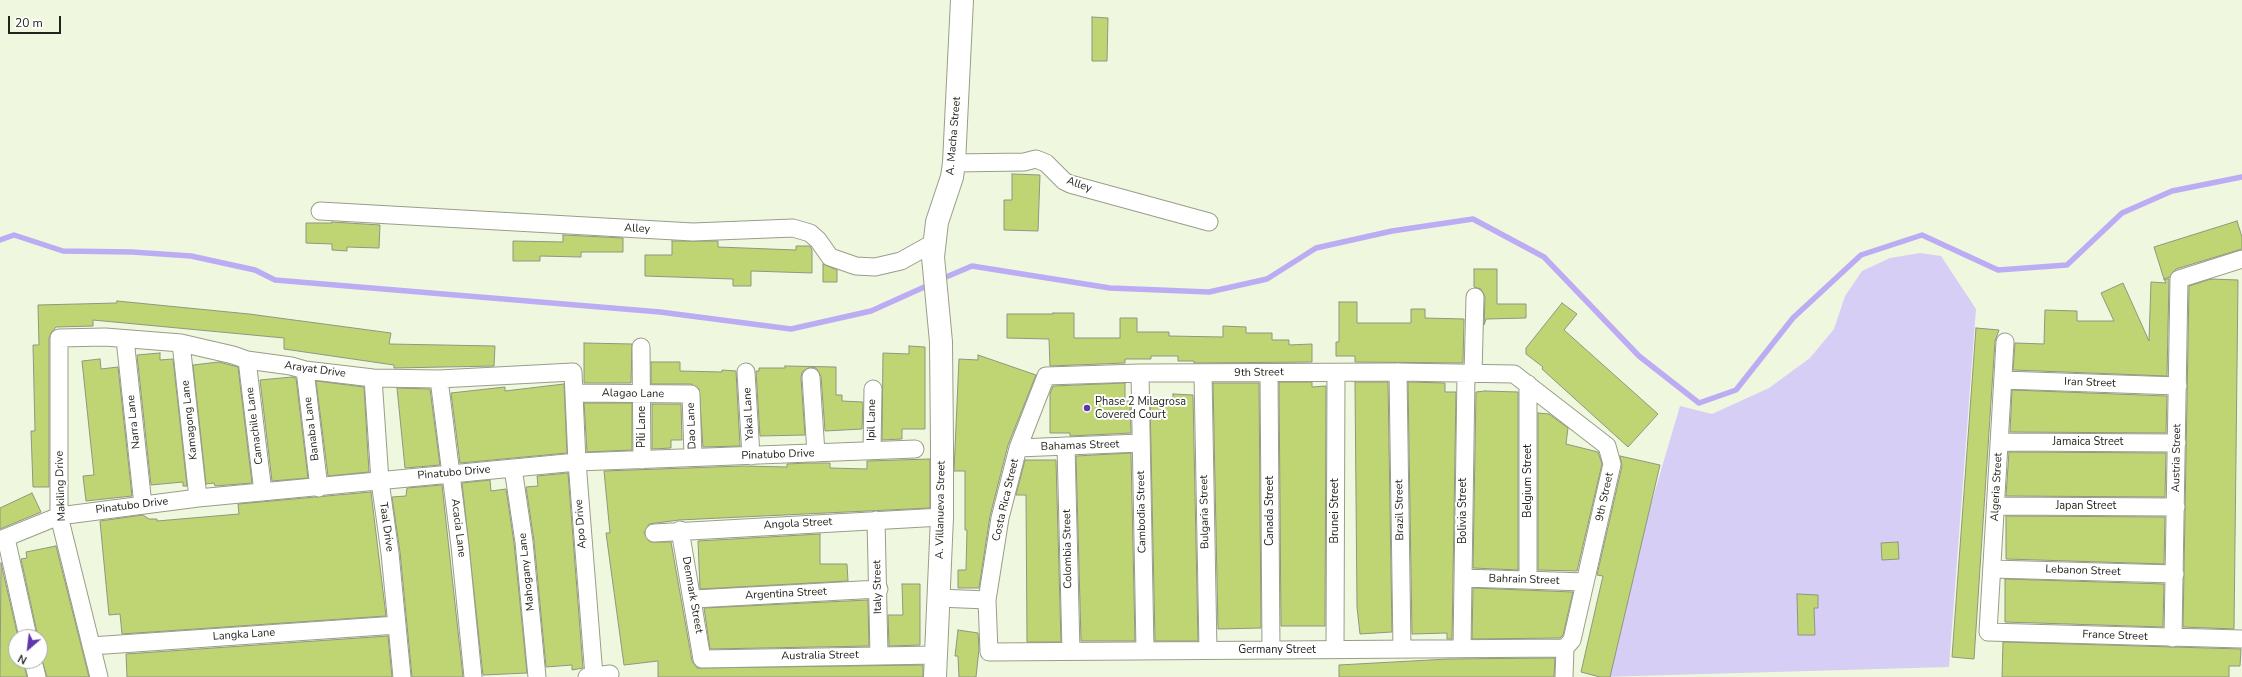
<!DOCTYPE html>
<html>
<head>
<meta charset="utf-8">
<style>
	body { margin:0 }
	#map { position:relative; width:2242px; height:677px; overflow:hidden; background:#f0f7df; font-family:"Nunito Sans",sans-serif }
	canvas { display:block }
	.north { position:absolute; left:8px; top:629px; width:40px; height:40px; box-sizing:border-box; background:#fff; border:1px solid #a7a7a4; border-radius:50%; rotate:208deg; font-size:11px; font-weight:700; line-height:16px; text-align:center; color:#22241c }
	.north::after { content:''; display:block; margin:auto; width:14px; height:18px; background:#6036ae; clip-path:polygon(50% 0,100% 100%,50% 72%,0 100%) }
	.scale { position:absolute; left:8px; top:16px; width:53px; height:18px; box-sizing:border-box; border:2px solid #22241c; border-top:0; padding-left:5px; font-size:12px; line-height:14px; white-space:nowrap; color:#22241c; -webkit-text-stroke:3px #fff; paint-order:stroke }
</style>
</head>
<body>
<div id="map">
<canvas width="2242" height="677"></canvas>
<div class="north">N</div>
<div class="scale">20 m</div>
</div>
<script>
const ctx = document.querySelector('canvas').getContext('2d');
ctx.lineJoin = 'round';
function fillPath(path, color) {
  ctx.fillStyle = color;
  ctx.fill(path, 'evenodd');
}
function shape(rows) {
  const path = new Path2D();
  for (const r of rows) {
    path.moveTo(r[0], r[1]);
    for (let i = 2; i < r.length; i += 2) path.lineTo(r[i], r[i + 1]);
  }
  return path;
}
function trace(path, color, width, dash) {
  ctx.strokeStyle = color;
  ctx.lineWidth = width;
  ctx.lineCap = dash ? 'butt' : 'round';
  ctx.setLineDash(dash || []);
  ctx.stroke(path);
}
function drawText(font, color, halo, rows, align = 'center') {
  ctx.font = font + ' "Nunito Sans",sans-serif';
  ctx.lineWidth = 4;
  ctx.setLineDash([]);
  ctx.textBaseline = 'middle';
  ctx.strokeStyle = halo;
  ctx.fillStyle = color;
  for (const [text, x, y, turn = 0] of rows) {
    ctx.save();
    ctx.translate(x, y);
    ctx.rotate((+turn || 0) * Math.PI / 180);
    ctx.textAlign = isNaN(turn) ? turn : align;
    if (halo) ctx.strokeText(text, 0, 0);
    ctx.fillText(text, 0, 0);
    ctx.restore();
  }
}
fillPath(shape([
	[1920,253,1941,256,1976,309,1949,667,1600,677,1680,406,1712,414,1769,388,1810,358,1834,329,1845,296,1862,271,1890,258]
]), '#d6cef5');
trace(shape([
	[0,240,14,235,63,251,132,252,191,256,255,270,275,280,660,312,791,329,871,311,931,284],
	[939,280,972,266,1110,288,1209,292,1267,279,1316,248,1392,231,1473,219,1544,257,1639,356,1699,403,1736,390,1793,318,1861,255,1922,235,1998,270,2067,265,2122,213,2172,191,2242,177]
]), '#bcacf4', 5.5);
const building = shape([
	[1092,17,1108,18,1107,61,1092,61,1092,17],
	[1012,174,1040,175,1038,231,1004,230,1004,200,1012,200,1012,174],
	[2237,221,2242,237,2242,249,2176,269,2170,277,2164,279,2154,247,2237,221],
	[332,222,380,225,379,248,347,247,347,251,332,250,332,244,306,243,306,223,332,223,332,222],
	[563,235,623,238,623,252,581,252,581,257,540,256,540,261,513,261,513,241,563,242,563,235],
	[672,241,718,241,718,247,796,250,796,246,810,246,812,250,812,273,751,271,751,286,733,286,733,279,645,276,645,255,672,255,672,241],
	[823,264,837,270,837,282,823,282,823,264],
	[1474,269,1497,269,1497,304,1526,304,1526,318,1486,319,1484,325,1485,297,1481,289,1474,287,1474,269],
	[2164,279,2169,279,2167,376,2013,370,2015,343,2044,344,2045,310,2077,311,2077,321,2114,321,2101,293,2123,283,2149,341,2151,282,2166,283,2164,279],
	[2211,279,2238,280,2234,629,2183,627,2189,286,2211,279],
	[117,301,249,314,391,333,389,344,495,346,494,366,394,368,394,365,284,349,284,338,93,320,93,326,56,327,51,333,49,338,49,487,33,487,31,431,35,431,33,345,39,345,38,305,117,303,117,301],
	[1339,302,1357,302,1357,323,1411,323,1411,309,1425,309,1425,318,1464,319,1463,363,1355,362,1355,356,1336,356,1336,342,1339,342,1339,302],
	[1562,303,1577,314,1564,330,1658,414,1628,447,1542,369,1543,367,1526,354,1526,348,1562,303],
	[1053,313,1074,313,1074,338,1120,338,1120,318,1137,318,1137,332,1169,332,1169,336,1223,337,1223,326,1246,327,1246,333,1272,333,1272,340,1289,340,1289,345,1312,344,1312,362,1194,363,1194,361,1178,361,1178,356,1151,356,1151,359,1125,359,1125,363,1050,366,1049,339,1007,338,1007,314,1053,314,1053,313],
	[1976,328,1999,330,1995,341,1974,659,1952,657,1976,328],
	[584,343,632,344,631,383,584,383,584,343],
	[909,346,925,347,925,429,902,429,902,439,882,440,883,353,909,354,909,346],
	[160,353,160,360,173,359,187,486,183,486,183,482,151,485,137,355,160,353],
	[978,355,1036,375,1008,445,990,516,979,588,958,588,958,570,966,570,967,530,965,530,965,471,954,471,959,359,978,360,978,355],
	[100,359,101,369,118,367,132,496,86,501,83,476,94,475,82,361,100,359],
	[219,362,238,367,252,483,215,486,214,483,206,484,193,365,219,362],
	[651,362,680,362,680,371,722,372,722,370,736,371,740,446,703,447,699,389,691,384,651,384,651,362],
	[785,366,836,367,836,395,842,395,842,401,863,402,862,429,825,431,821,376,816,368,810,367,802,372,801,378,805,435,760,436,756,371,759,371,759,368,785,368,785,366],
	[292,377,296,378,308,478,272,481,260,380,292,377],
	[316,381,364,387,369,472,328,476,316,381],
	[1279,382,1312,382,1312,387,1326,386,1325,626,1281,626,1279,382],
	[1355,382,1388,382,1392,632,1360,634,1357,607,1355,382],
	[1408,382,1445,383,1445,392,1456,392,1452,639,1447,639,1447,633,1412,634,1408,382],
	[1125,383,1125,401,1130,401,1131,433,1070,436,1070,433,1050,433,1050,394,1053,386,1125,383],
	[1213,383,1259,383,1261,628,1218,629,1213,383],
	[564,384,567,453,460,463,451,393,505,387,505,391,564,384],
	[397,388,430,389,440,465,405,468,397,388],
	[2012,390,2167,396,2166,433,2010,432,2012,390],
	[1485,391,1518,392,1518,570,1473,568,1476,392,1485,391],
	[1173,394,1193,395,1198,641,1155,641,1150,400,1173,399,1173,394],
	[584,403,632,403,632,450,587,452,584,403],
	[652,404,681,404,682,440,671,440,671,448,652,449,652,404],
	[1538,413,1549,414,1568,428,1566,444,1598,452,1602,464,1577,571,1538,570,1538,413],
	[2009,452,2166,453,2165,497,2006,496,2009,452],
	[1131,453,1135,641,1081,641,1076,456,1131,453],
	[1620,456,1660,465,1610,677,1600,677,1581,672,1603,576,1597,575,1622,466,1620,456],
	[930,459,930,508,679,520,649,524,644,533,650,542,671,542,692,661,697,668,923,665,923,677,658,677,658,661,624,665,606,533,610,533,604,471,742,466,787,467,787,464,808,463,830,463,830,468,867,469,867,461,930,459],
	[1025,460,1056,460,1061,642,1027,642,1026,495,1016,495,1025,460],
	[568,473,583,668,572,670,572,665,546,667,534,541,526,487,538,486,537,476,568,473],
	[490,480,491,491,506,489,514,543,527,673,483,675,462,483,490,480],
	[442,485,463,677,412,677,400,552,392,497,406,496,407,488,442,485],
	[371,492,386,616,122,634,120,614,109,615,100,521,143,515,149,519,157,519,157,521,239,514,238,504,371,492],
	[32,493,41,512,0,529,0,508,32,493],
	[2006,516,2165,517,2164,564,2006,559,2006,516],
	[820,534,820,564,847,564,848,581,700,589,698,541,820,534],
	[1898,542,1899,559,1882,560,1881,543,1898,542],
	[56,546,89,677,47,677,40,654,40,637,38,637,21,559,27,558,26,552,56,546],
	[1,563,18,637,16,637,16,661,23,661,27,677,0,677,1,563],
	[2005,579,2164,584,2163,627,2005,622,2005,579],
	[902,584,920,584,920,645,889,646,888,615,903,615,902,584],
	[1473,588,1573,592,1563,635,1560,638,1472,639,1473,588],
	[1797,594,1818,595,1818,608,1814,608,1815,635,1798,635,1797,594],
	[868,600,869,646,710,649,704,608,868,600],
	[958,630,978,633,979,649,976,677,959,677,958,656,955,656,958,630],
	[388,636,392,677,127,677,126,654,388,636],
	[2003,642,2241,649,2240,666,2229,666,2229,677,2002,677,2003,642],
	[1555,658,1554,677,1339,677,1339,665,1448,659,1555,658]
]);
fillPath(building, '#bfd573');
trace(building, '#909680', 1);
const minor = shape([
	[954,163,1024,162,1036,159,1046,163,1064,181,1070,184,1209,222],
	[320,211,693,232,793,228,810,233,818,240,830,257,856,266,875,267,901,261,935,242],
	[125,339,143,505],
	[2005,342,1988,632,2242,639],
	[181,343,198,498],
	[641,347,642,460],
	[247,360,263,492],
	[305,370,319,488],
	[746,372,751,456],
	[1398,372,1402,649],
	[1140,373,1145,651],
	[1269,373,1271,650],
	[1203,374,1208,650],
	[1473,374,1475,297],
	[811,377,816,453],
	[373,378,380,481,390,553,402,677],
	[439,379,460,546,473,677],
	[2003,380,2178,386],
	[575,393,691,394,693,457],
	[1999,442,2177,443],
	[1066,446,1071,651],
	[1018,448,1141,443],
	[872,450,873,389],
	[513,468,524,542,537,677],
	[1996,506,2176,507],
	[876,520,879,655],
	[680,530,702,659,937,655],
	[654,533,942,517],
	[6,538,28,637],
	[0,540,59,516,198,498,577,462,915,449],
	[1992,569,2175,574],
	[1463,578,1585,582],
	[1528,579,1528,384],
	[938,598,987,600],
	[694,599,879,589],
	[2173,638,2179,279,2242,259],
	[91,646,397,625],
	[1462,648,1466,374],
	[1335,649,1336,373],
	[33,661,37,677],
	[99,677,59,516,59,338,105,337,181,343,233,355,247,360,291,366,305,370,373,378,439,379,573,372,577,462,594,676],
	[587,677,610,674],
	[1564,677,1565,648,1572,640,1612,464,1607,446,1514,374,1398,372,1140,373,1046,376,1018,448,1000,518,987,600,989,652,1565,648]
]);
const tertiary = shape([
	[935,677,942,517,942,446,941,342,933,257,937,222,952,177,954,163,962,0]
]);
trace(minor, '#989e88', 19);
trace(tertiary, '#989e88', 24);
trace(minor, '#fff', 17);
trace(tertiary, '#fff', 22);
for (const [x, y, r, color] of [
	[1087,408,4,"#6036ae"]
]) {
  const dot = new Path2D();
  dot.arc(x, y, r, 0, 2 * Math.PI);
  ctx.fillStyle = color;
  ctx.fill(dot);
  trace(dot, '#fff', 1.5);
}
drawText('11px', '#22241c', '#fff', [
	["A. Macha Street",954,136,-85],
	["Alley",1079,185,19],
	["Alley",637,229,3],
	["Arayat Drive",315,370,8],
	["9th Street",1259,373,-1],
	["Iran Street",2090,383,2],
	["Alagao Lane",633,394,1],
	["Yakal Lane",749,414,-93],
	["Kamagong Lane",190,420,-96],
	["Ipil Lane",872,420,-89],
	["Narra Lane",134,422,-96],
	["Camachile Lane",255,426,-97],
	["Dao Lane",692,426,-92],
	["Pili Lane",642,427,-90],
	["Banaba Lane",312,429,-97],
	["Jamaica Street",2088,442],
	["Bahamas Street",1080,446,-2],
	["Pinatubo Drive",778,455,-2],
	["Austria Street",2177,458,-89],
	["Pinatubo Drive",454,473,-5],
	["Belgium Street",1528,481,-90],
	["Makiling Drive",61,486,-92],
	["Algeria Street",1997,487,-87],
	["9th Street",1605,497,-78],
	["Costa Rica Street",1006,500,-77],
	["Pinatubo Drive",132,506,-7],
	["Japan Street",2086,506],
	["A. Villanueva Street",941,510,-89],
	["Brazil Street",1400,510,-91],
	["Canada Street",1270,511,-90],
	["Brunei Street",1335,511,-90],
	["Bolivia Street",1463,511,-90],
	["Cambodia Street",1142,512,-91],
	["Bulgaria Street",1205,512,-91],
	["Apo Drive",581,524,-94],
	["Angola Street",798,524,-3],
	["Taal Drive",386,527,82],
	["Acacia Lane",458,528,83],
	["Colombia Street",1068,549,-91],
	["Lebanon Street",2083,571,2],
	["Mahogany Lane",527,572,-96],
	["Bahrain Street",1524,580,2],
	["Italy Street",878,587,-91],
	["Argentina Street",786,594,-3],
	["Denmark Street",692,595,80],
	["Langka Lane",244,635,-4],
	["France Street",2115,636,2],
	["Germany Street",1277,650],
	["Australia Street",820,656,-1]
]);
drawText('11px', '#22241c', '#fff', [
	["Phase 2 Milagrosa",1095,402],
	["Covered Court",1095,415]
], 'left');
</script>
</body>
</html>
